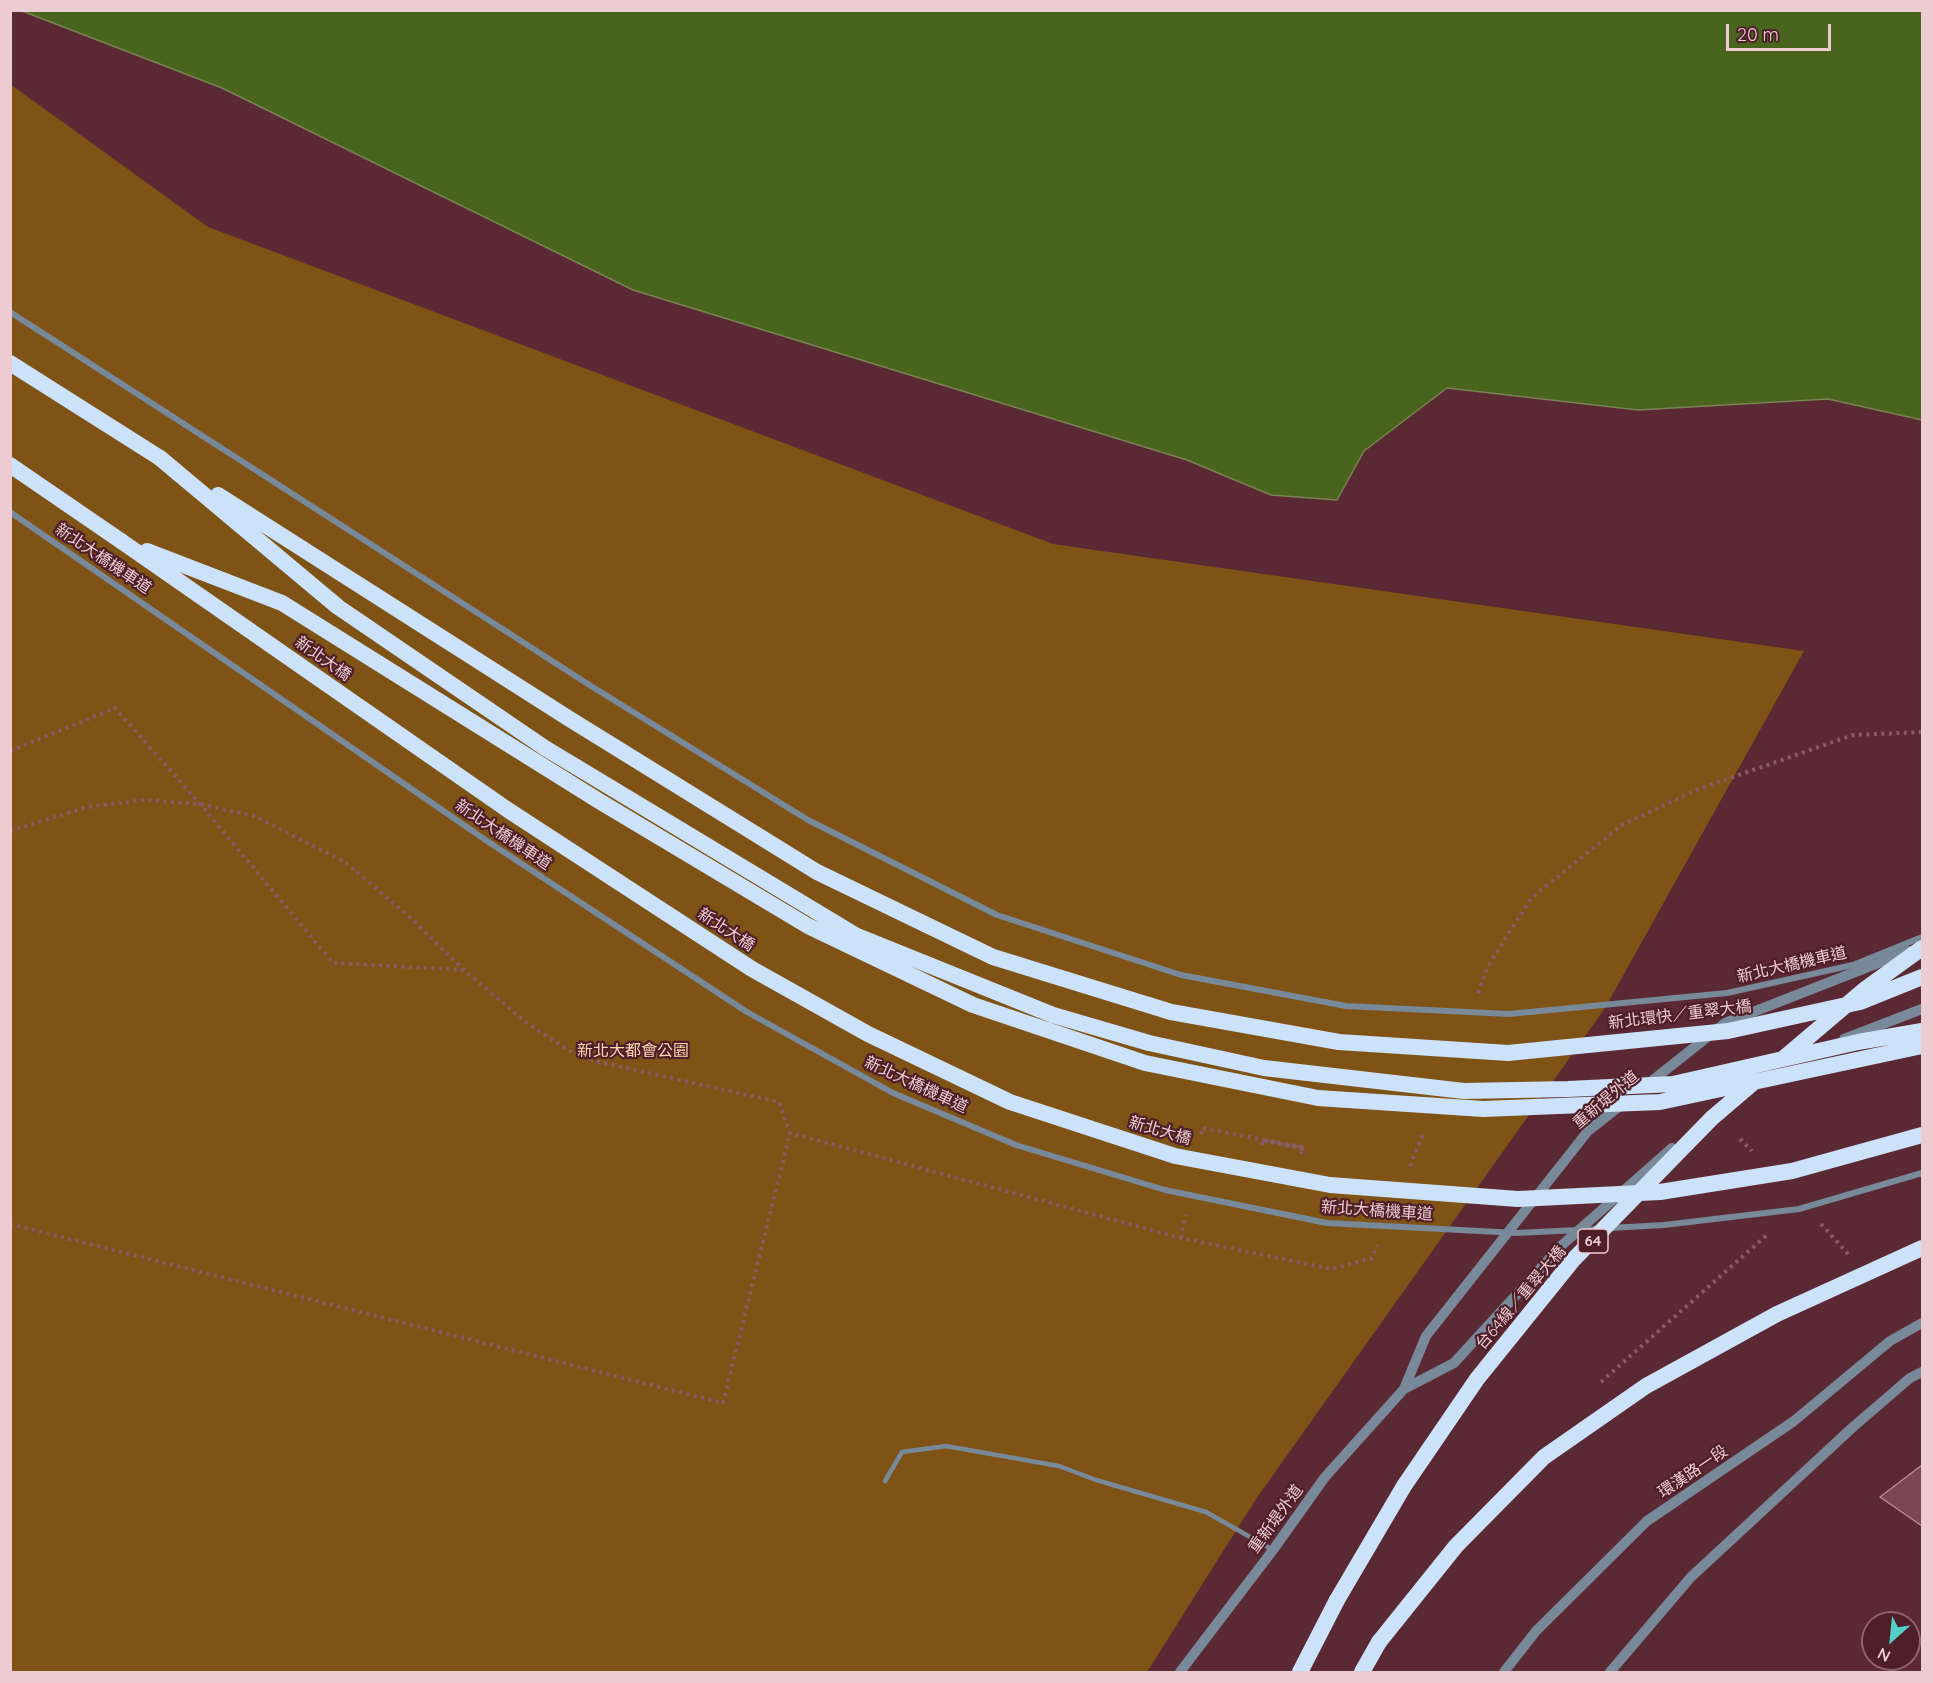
<!DOCTYPE html>
<html>
<head>
<meta charset="utf-8">
<style>
	body { margin:0 }
	#map { position:relative; width:1933px; height:1683px; overflow:hidden; background:#5b2933; font-family:Quicksand,sans-serif }
	canvas { display:block }
	.frame { position:absolute; inset:0; border:12px solid #ecccd0; pointer-events:none }
	.north { position:absolute; left:1861px; top:1611px; width:60px; height:60px; box-sizing:border-box; background:#4f1f29; border:2px solid #8e646c; border-radius:50%; rotate:207deg; font-size:16px; font-weight:700; line-height:24px; text-align:center; color:#ecccd0 }
	.north::after { content:''; display:block; margin:auto; width:21px; height:27px; background:#55cec5; clip-path:polygon(50% 0,100% 100%,50% 72%,0 100%) }
	.scale { position:absolute; left:1726px; top:24px; width:105px; height:27px; box-sizing:border-box; border:3px solid #ecccd0; border-top:0; padding-left:8px; font-size:18px; line-height:21px; white-space:nowrap; color:#ecccd0; -webkit-text-stroke:4px #4f1f29; paint-order:stroke }
</style>
</head>
<body>
<div id="map">
<canvas width="1933" height="1683"></canvas>
<div class="frame"></div>
<div class="north">N</div>
<div class="scale">20 m</div>
</div>
<script>
const ctx = document.querySelector('canvas').getContext('2d');
ctx.lineJoin = 'round';
function fillPath(path, color) {
  ctx.fillStyle = color;
  ctx.fill(path, 'evenodd');
}
function shape(rows) {
  const path = new Path2D();
  for (const r of rows) {
    path.moveTo(r[0], r[1]);
    for (let i = 2; i < r.length; i += 2) path.lineTo(r[i], r[i + 1]);
  }
  return path;
}
function trace(path, color, width, dash) {
  ctx.strokeStyle = color;
  ctx.lineWidth = width;
  ctx.lineCap = dash ? 'butt' : 'round';
  ctx.setLineDash(dash || []);
  ctx.stroke(path);
}
function drawText(font, color, halo, rows, align = 'center') {
  ctx.font = font + ' Quicksand,"Noto Sans TC",sans-serif';
  ctx.lineWidth = 4.5;
  ctx.setLineDash([]);
  ctx.textBaseline = 'middle';
  ctx.strokeStyle = halo;
  ctx.fillStyle = color;
  for (const [text, x, y, turn = 0] of rows) {
    ctx.save();
    ctx.translate(x, y);
    ctx.rotate((+turn || 0) * Math.PI / 180);
    ctx.textAlign = isNaN(turn) ? turn : align;
    if (halo) ctx.strokeText(text, 0, 0);
    ctx.fillText(text, 0, 0);
    ctx.restore();
  }
}
fillPath(shape([
	[10,84,208,227,1053,544,1804,651,1605,1008,1256,1499,1147,1672,11,1672]
]), '#7f5216');
const water = shape([
	[22,11,1922,11,1922,420,1828,399,1638,410,1447,388,1364,451,1337,500,1271,495,1187,460,633,290,222,88,22,11]
]);
fillPath(water, '#48641d');
trace(water, '#798353', 1.5);
const building = shape([
	[1922,1465,1922,1526,1880,1497,1922,1465]
]);
fillPath(building, '#7b4650');
trace(building, '#c28791', 1.5);
trace(shape([
	[10,751,115,708,200,804,333,963,463,970],
	[10,831,87,807,144,800,200,804,254,816,345,862,413,920,464,970,528,1024,573,1053,599,1062,779,1102,790,1133,1181,1238,1331,1269,1372,1258,1377,1245],
	[1478,993,1488,966,1532,897,1622,825,1696,790,1853,735,1922,732],
	[1201,1134,1202,1128,1302,1147,1301,1154],
	[1740,1139,1752,1151],
	[1262,1145,1263,1140,1302,1148,1301,1155],
	[1410,1166,1424,1131],
	[10,1224,723,1403,790,1133],
	[1821,1224,1848,1254],
	[1181,1238,1185,1215],
	[1601,1382,1768,1234]
]), '#895c65', 4, [3, 4.5]);
trace(shape([
	[885,1481,902,1452,946,1446,1059,1466,1096,1480,1206,1512,1273,1550]
]), '#78899a', 4.5);
trace(shape([
	[1844,1039,1922,1009],
	[1648,1084,1725,1023,1909,951],
	[1404,1389,1454,1363,1562,1245,1672,1148],
	[1180,1672,1273,1550,1325,1477,1404,1389,1426,1336,1588,1131,1621,1105],
	[1504,1672,1536,1631,1647,1521,1794,1421,1890,1341,1922,1323],
	[1610,1672,1691,1577,1853,1427,1910,1378,1922,1372]
]), '#78899a', 10);
trace(shape([
	[10,363,160,458],
	[10,465,121,541],
	[1300,1672,1337,1600],
	[1362,1672,1379,1642]
]), '#cce2f8', 16);
trace(shape([
	[1263,1141,1302,1148,1301,1153]
]), '#895c65', 4, [3, 4.5]);
trace(shape([
	[10,312,591,686,808,820,997,915,1181,975,1346,1006,1509,1014,1727,993,1853,965,1922,937],
	[10,512,487,841,747,1012,893,1093,1016,1145,1165,1190,1327,1223,1517,1233,1599,1229],
	[1610,1228,1664,1225,1799,1209,1922,1173]
]), '#78899a', 6);
trace(shape([
	[160,458,338,607,545,748,857,936,1053,1015,1149,1043,1264,1068,1464,1091,1568,1089,1673,1084,1858,1042,1922,1031],
	[218,495,568,718,817,872,993,957,1171,1012,1339,1042,1508,1053,1728,1031,1860,1002,1922,977],
	[121,541,508,810,752,969,868,1034,1010,1102,1175,1156,1330,1185,1518,1199,1660,1192,1792,1171,1922,1135],
	[147,551,282,603,599,801,808,926,973,1005,1145,1063,1318,1098,1483,1109,1660,1102,1922,1046],
	[1785,1057,1864,990,1922,948],
	[1337,1600,1404,1486,1477,1379,1573,1260,1712,1118,1753,1083],
	[1379,1642,1456,1546,1544,1457,1646,1386,1777,1314,1922,1248]
]), '#cce2f8', 16);
for (const [x, y, w] of [
	[1593,1241,30]
]) {
  const box = new Path2D();
  box.roundRect(x - w / 2, y - 12, w, 24, 4.5);
  ctx.fillStyle = '#4f1f29';
  ctx.fill(box);
  trace(box, '#ecccd0', 1.5);
}
drawText('bold 15px', '#ecccd0', null, [
	["64",1593,1241]
]);
drawText('16px', '#ecccd0', '#4f1f29', [
	["新北大橋機車道",103,559,34],
	["新北大橋",323,659,35],
	["新北大橋機車道",503,835,34],
	["新北大橋",726,930,33],
	["新北大橋機車道",1792,965,-13],
	["新北環快／重翠大橋",1680,1015,-7],
	["新北大橋機車道",916,1085,25],
	["重新堤外道",1606,1100,-40],
	["新北大橋",1160,1131,16],
	["新北大橋機車道",1377,1211,4],
	["台64線／重翠大橋",1521,1298,-50],
	["環漢路一段",1693,1472,-34],
	["重新堤外道",1276,1519,-54]
]);
drawText('16px', '#fcd8b2', '#4f1f29', [
	["新北大都會公園",633,1051]
]);
</script>
</body>
</html>
